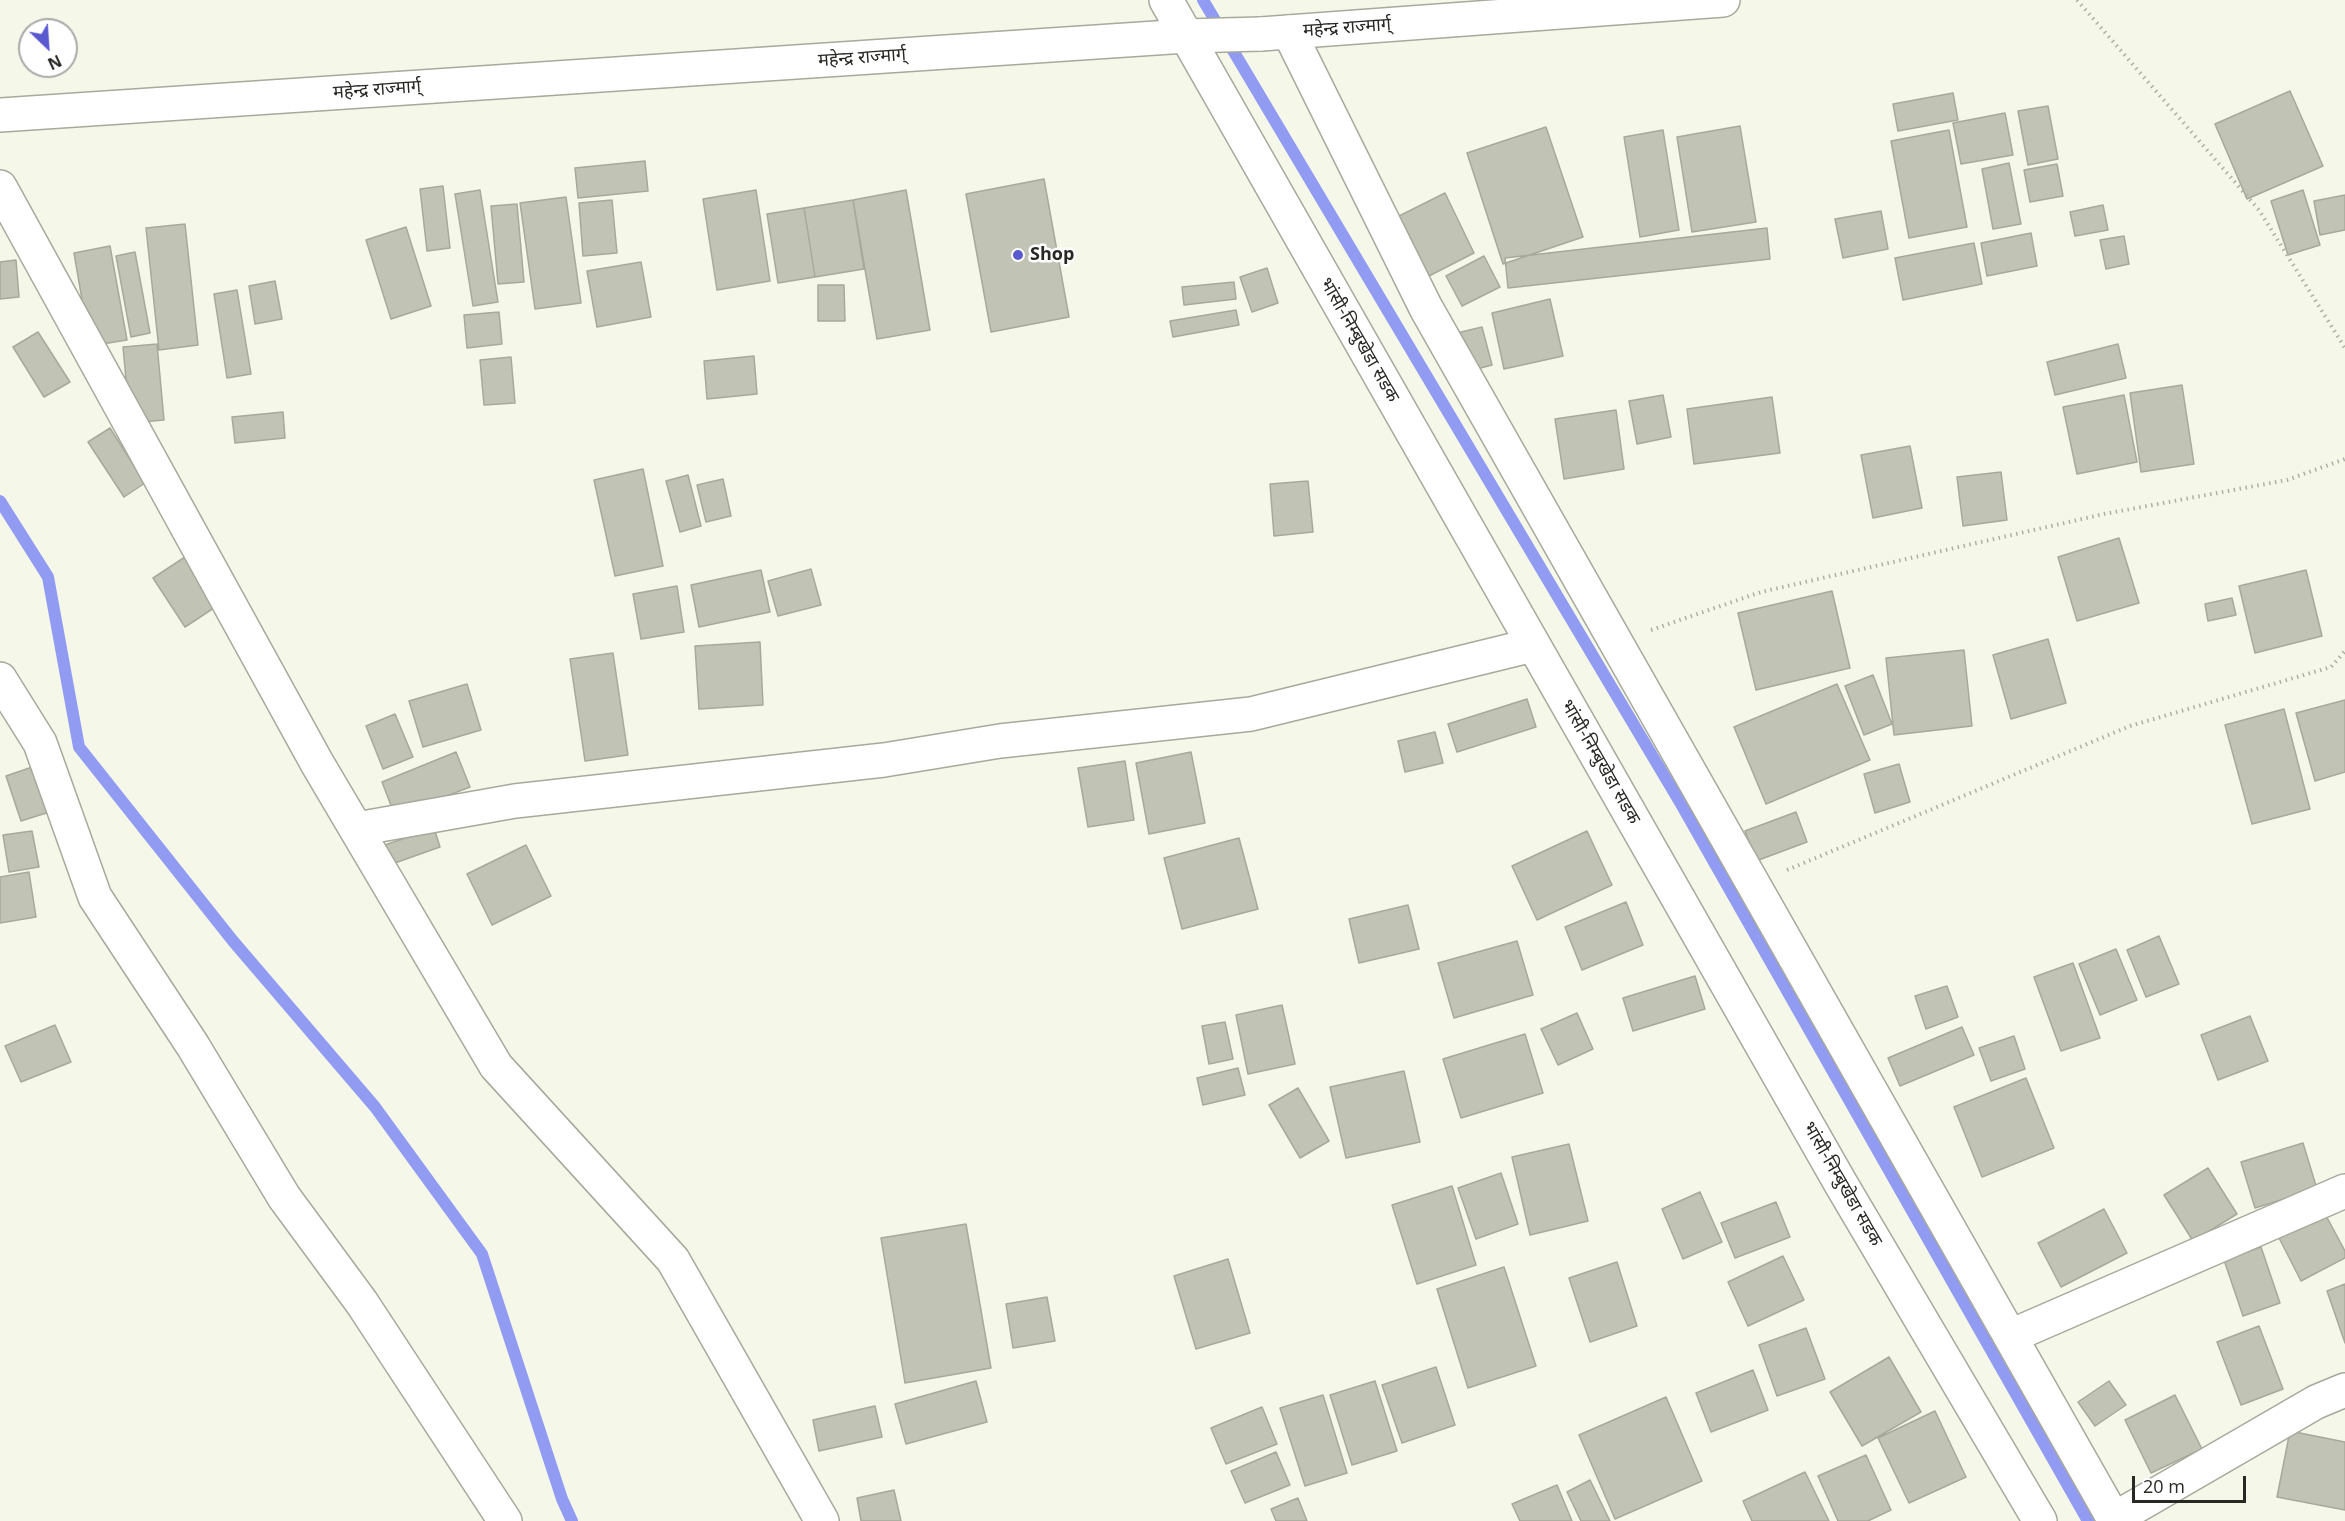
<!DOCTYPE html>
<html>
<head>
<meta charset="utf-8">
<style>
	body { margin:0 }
	#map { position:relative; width:2345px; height:1521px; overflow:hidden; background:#f5f8e9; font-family:"Open Sans",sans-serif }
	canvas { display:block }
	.north { position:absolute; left:18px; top:18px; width:60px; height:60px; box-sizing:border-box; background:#fff; border:2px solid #a9a9a7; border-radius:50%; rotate:155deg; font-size:16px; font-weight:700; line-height:24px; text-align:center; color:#282924 }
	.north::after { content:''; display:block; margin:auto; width:21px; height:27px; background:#5959d0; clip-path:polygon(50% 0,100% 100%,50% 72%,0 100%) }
	.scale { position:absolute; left:2132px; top:1476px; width:114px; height:27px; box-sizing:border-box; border:3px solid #282924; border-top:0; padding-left:8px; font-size:18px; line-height:21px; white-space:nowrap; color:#282924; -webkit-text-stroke:4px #fff; paint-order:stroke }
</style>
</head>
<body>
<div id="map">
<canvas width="2345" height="1521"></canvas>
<div class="north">N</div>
<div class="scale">20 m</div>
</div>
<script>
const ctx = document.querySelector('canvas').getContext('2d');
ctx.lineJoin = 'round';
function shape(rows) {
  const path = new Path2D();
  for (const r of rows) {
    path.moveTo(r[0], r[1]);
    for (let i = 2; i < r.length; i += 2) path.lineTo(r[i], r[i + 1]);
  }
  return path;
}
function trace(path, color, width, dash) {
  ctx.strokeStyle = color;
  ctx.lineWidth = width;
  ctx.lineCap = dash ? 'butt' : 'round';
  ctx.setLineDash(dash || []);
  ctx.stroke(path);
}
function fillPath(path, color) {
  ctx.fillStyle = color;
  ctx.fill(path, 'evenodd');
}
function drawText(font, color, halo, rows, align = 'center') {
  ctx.font = font + ' "Open Sans","Noto Sans Devanagari",sans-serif';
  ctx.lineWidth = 5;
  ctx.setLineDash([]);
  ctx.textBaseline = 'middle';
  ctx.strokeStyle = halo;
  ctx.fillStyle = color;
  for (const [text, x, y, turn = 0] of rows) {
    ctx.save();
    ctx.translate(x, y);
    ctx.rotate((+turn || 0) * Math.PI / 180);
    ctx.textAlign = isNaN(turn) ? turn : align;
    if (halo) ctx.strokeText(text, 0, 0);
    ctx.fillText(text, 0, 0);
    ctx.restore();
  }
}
trace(shape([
	[1203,0,1681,804,2088,1521],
	[0,501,48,577,79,747,233,941,375,1107,482,1254,562,1499,572,1521]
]), '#929bf2', 12);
const building = shape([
	[2290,91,2323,166,2247,199,2215,124,2290,91],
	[1953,93,1958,120,1898,131,1893,104,1953,93],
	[2048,106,2058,159,2028,165,2018,111,2048,106],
	[2005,113,2013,155,1961,164,1953,123,2005,113],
	[1740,126,1756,222,1692,232,1677,137,1740,126],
	[1546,127,1583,237,1503,264,1467,153,1546,127],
	[1663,130,1679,230,1640,237,1624,137,1663,130],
	[1949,130,1967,227,1909,238,1891,141,1949,130],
	[645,161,648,191,578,198,575,168,645,161],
	[2009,163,2021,224,1993,229,1982,169,2009,163],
	[2057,164,2063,196,2030,202,2024,170,2057,164],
	[1044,179,1069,317,991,332,966,194,1044,179],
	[443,186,450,248,427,251,420,189,443,186],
	[480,190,498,302,473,306,455,194,480,190],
	[756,190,770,281,717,290,703,199,756,190],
	[906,190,930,330,877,339,853,200,906,190],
	[2303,190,2320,245,2288,255,2271,201,2303,190],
	[1445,193,1474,253,1427,277,1397,217,1445,193],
	[2345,195,2345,230,2320,235,2314,201,2345,195],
	[566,197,581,303,535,309,520,203,566,197],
	[612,200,617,253,583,256,579,203,612,200],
	[853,200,864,269,815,277,804,208,853,200],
	[517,204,524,282,498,284,491,206,517,204],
	[2103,205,2108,230,2075,236,2070,212,2103,205],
	[804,208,815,277,778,283,767,214,804,208],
	[1881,211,1888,249,1843,258,1835,219,1881,211],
	[185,224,198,345,159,350,146,228,185,224],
	[406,227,431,306,391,319,366,240,406,227],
	[1767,228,1770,259,1508,288,1505,258,1767,228],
	[2031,233,2037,266,1987,276,1981,243,2031,233],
	[2124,236,2129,264,2106,269,2100,240,2124,236],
	[1974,243,1982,284,1903,300,1895,258,1974,243],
	[110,246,127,340,90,346,74,253,110,246],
	[135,252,150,333,131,337,116,256,135,252],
	[1484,256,1500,287,1462,306,1446,276,1484,256],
	[16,260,19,297,0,299,0,262,16,260],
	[641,262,651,317,597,327,587,271,641,262],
	[1267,268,1278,303,1252,312,1240,277,1267,268],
	[275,281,282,319,255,324,249,286,275,281],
	[1234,282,1236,299,1184,305,1182,287,1234,282],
	[818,285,844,285,845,321,818,321,818,285],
	[237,290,251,374,227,378,214,294,237,290],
	[1550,299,1563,356,1504,369,1492,313,1550,299],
	[1236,310,1239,325,1173,337,1170,321,1236,310],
	[499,312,502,344,467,348,464,315,499,312],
	[1482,327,1492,365,1466,372,1457,333,1482,327],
	[38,332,70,382,44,397,13,347,38,332],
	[157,344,164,420,130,423,123,347,157,344],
	[2118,344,2126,378,2055,395,2047,362,2118,344],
	[754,356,757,394,707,399,704,361,754,356],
	[511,357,515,403,484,405,480,360,511,357],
	[2182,385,2194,464,2141,472,2130,393,2182,385],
	[1663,395,1671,437,1637,444,1629,401,1663,395],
	[2124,395,2137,462,2077,474,2063,407,2124,395],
	[1772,397,1780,453,1694,464,1687,409,1772,397],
	[1616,410,1624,469,1564,479,1555,419,1616,410],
	[283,412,285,438,235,443,232,417,283,412],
	[110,428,145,483,124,497,88,442,110,428],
	[1910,446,1922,508,1873,518,1861,455,1910,446],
	[643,469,663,566,615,576,594,480,643,469],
	[2001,472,2007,520,1963,526,1957,477,2001,472],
	[688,475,701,526,680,532,666,481,688,475],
	[723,479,731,516,706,522,697,485,723,479],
	[1308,481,1313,532,1274,536,1270,484,1308,481],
	[2119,538,2139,603,2077,621,2058,557,2119,538],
	[185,557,217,606,185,627,153,578,185,557],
	[811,569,821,605,778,616,768,581,811,569],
	[761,570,770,612,699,627,691,585,761,570],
	[2306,570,2322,636,2255,653,2239,586,2306,570],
	[677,586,684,632,641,639,633,594,677,586],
	[1832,591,1850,668,1756,690,1738,613,1832,591],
	[2232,598,2236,615,2208,621,2205,604,2232,598],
	[2048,639,2066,703,2011,719,1993,655,2048,639],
	[760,642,763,705,699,709,695,646,760,642],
	[1964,650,1972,726,1894,735,1886,658,1964,650],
	[613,653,628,755,585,761,570,659,613,653],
	[1873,675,1892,724,1864,735,1845,686,1873,675],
	[467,684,481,730,423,747,409,701,467,684],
	[1837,684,1870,760,1766,804,1734,727,1837,684],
	[1527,699,1536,727,1457,752,1448,724,1527,699],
	[2345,700,2345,772,2315,781,2296,713,2345,700],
	[2284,709,2310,809,2252,824,2225,725,2284,709],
	[395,714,413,757,383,769,366,726,395,714],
	[1435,732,1443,763,1405,772,1398,741,1435,732],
	[456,752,470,787,395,816,382,782,456,752],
	[1191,752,1205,823,1149,834,1136,763,1191,752],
	[1125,761,1134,820,1088,827,1078,768,1125,761],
	[44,763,59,809,21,821,6,776,44,763],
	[1899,764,1910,802,1875,813,1864,774,1899,764],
	[1796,812,1807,842,1756,861,1745,831,1796,812],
	[434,828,440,847,392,864,385,845,434,828],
	[32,831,39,867,9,872,3,835,32,831],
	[1587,831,1612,885,1537,920,1512,866,1587,831],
	[1239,838,1258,909,1182,929,1164,858,1239,838],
	[526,845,551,896,492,925,467,874,526,845],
	[29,872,36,917,0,923,0,877,29,872],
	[1626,902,1643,945,1582,970,1565,927,1626,902],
	[1408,905,1419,949,1359,963,1349,919,1408,905],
	[2159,936,2179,984,2146,997,2127,950,2159,936],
	[1517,941,1533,995,1454,1018,1438,963,1517,941],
	[2116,949,2137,1000,2100,1015,2079,964,2116,949],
	[2073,963,2100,1038,2061,1051,2034,977,2073,963],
	[1695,976,1705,1009,1633,1031,1623,998,1695,976],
	[1947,986,1958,1017,1926,1029,1915,996,1947,986],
	[1282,1005,1295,1064,1248,1074,1236,1015,1282,1005],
	[1577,1013,1593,1049,1558,1065,1541,1029,1577,1013],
	[2250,1016,2268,1061,2218,1080,2201,1035,2250,1016],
	[1225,1022,1233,1059,1209,1064,1202,1026,1225,1022],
	[55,1025,71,1062,21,1082,5,1046,55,1025],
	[1962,1027,1974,1055,1900,1086,1888,1058,1962,1027],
	[1525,1034,1543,1093,1461,1118,1443,1059,1525,1034],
	[2014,1036,2025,1069,1991,1081,1979,1048,2014,1036],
	[1238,1068,1245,1095,1203,1105,1197,1078,1238,1068],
	[1404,1071,1420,1142,1346,1158,1330,1087,1404,1071],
	[2026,1078,2054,1148,1982,1177,1954,1107,2026,1078],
	[1298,1088,1329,1141,1300,1158,1269,1105,1298,1088],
	[2303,1143,2317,1189,2255,1208,2241,1162,2303,1143],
	[1569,1144,1588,1221,1530,1235,1512,1157,1569,1144],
	[2208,1168,2237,1214,2193,1241,2164,1195,2208,1168],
	[1501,1173,1518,1224,1476,1239,1458,1188,1501,1173],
	[1452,1186,1476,1265,1417,1284,1392,1205,1452,1186],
	[1700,1192,1722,1242,1683,1259,1662,1209,1700,1192],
	[1776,1202,1790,1237,1735,1258,1721,1223,1776,1202],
	[2104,1209,2127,1253,2061,1287,2038,1243,2104,1209],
	[2323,1210,2345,1251,2345,1258,2301,1281,2277,1234,2323,1210],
	[966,1224,991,1368,905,1383,881,1238,966,1224],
	[2261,1247,2280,1303,2243,1316,2224,1260,2261,1247],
	[1783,1256,1804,1300,1748,1326,1728,1282,1783,1256],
	[1228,1259,1250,1333,1196,1349,1174,1276,1228,1259],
	[1617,1262,1637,1326,1590,1342,1569,1278,1617,1262],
	[1504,1267,1536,1366,1468,1388,1437,1289,1504,1267],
	[2345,1284,2345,1343,2327,1291,2345,1284],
	[1047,1297,1055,1341,1013,1348,1006,1304,1047,1297],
	[2259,1326,2283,1389,2241,1405,2217,1342,2259,1326],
	[1806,1328,1825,1379,1777,1396,1759,1345,1806,1328],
	[1889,1357,1921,1412,1862,1446,1830,1392,1889,1357],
	[1436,1367,1455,1425,1402,1443,1382,1385,1436,1367],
	[1753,1370,1768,1410,1711,1432,1696,1393,1753,1370],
	[976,1381,987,1422,906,1444,895,1404,976,1381],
	[1375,1381,1397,1451,1352,1465,1330,1395,1375,1381],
	[2109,1381,2126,1405,2095,1426,2078,1402,2109,1381],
	[1323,1395,1347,1473,1305,1486,1280,1408,1323,1395],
	[2175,1395,2202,1449,2151,1473,2125,1420,2175,1395],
	[1666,1397,1702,1481,1615,1519,1579,1435,1666,1397],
	[875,1406,882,1437,819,1451,813,1420,875,1406],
	[1262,1407,1277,1444,1226,1464,1211,1428,1262,1407],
	[1935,1411,1966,1477,1909,1503,1878,1438,1935,1411],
	[2290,1431,2345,1442,2345,1510,2277,1497,2290,1431],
	[1276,1452,1290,1485,1245,1503,1231,1471,1276,1452],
	[1866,1455,1891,1510,1868,1521,1838,1521,1818,1476,1866,1455],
	[1805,1472,1829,1521,1752,1521,1743,1501,1805,1472],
	[1590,1480,1610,1521,1581,1521,1567,1492,1590,1480],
	[1557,1485,1572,1521,1520,1521,1512,1504,1557,1485],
	[894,1490,901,1521,861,1521,857,1498,894,1490],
	[1298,1498,1307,1521,1276,1521,1271,1509,1298,1498]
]);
fillPath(building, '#c1c3b5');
trace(building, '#a6a99b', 1.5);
const minor = shape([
	[1166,0,1841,1184,2040,1521],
	[1289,32,1426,308,2115,1521],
	[0,187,317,763,496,1066,673,1260,822,1521],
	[0,679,40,743,95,897,193,1046,284,1197,362,1303,505,1521],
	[357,829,515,801,884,760,1000,741,1251,714,1533,645],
	[2011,1336,2345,1191],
	[2114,1519,2316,1402,2345,1390]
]);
const major = shape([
	[1261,34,1723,0]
]);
const highway = shape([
	[0,115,1186,36,1261,34]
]);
trace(minor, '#a7a99c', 36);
trace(major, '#a7a99c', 36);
trace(highway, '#a7a99c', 36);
trace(shape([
	[2077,0,2259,210,2345,348],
	[1651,630,1761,592,2104,514,2287,480,2345,459],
	[1787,870,2130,726,2331,667,2345,651]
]), '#aeb0a5', 4, [1.5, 4.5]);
trace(minor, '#fff', 33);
trace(major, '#fff', 33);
trace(highway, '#fff', 33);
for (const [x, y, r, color] of [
	[1018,255,6,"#5959d0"]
]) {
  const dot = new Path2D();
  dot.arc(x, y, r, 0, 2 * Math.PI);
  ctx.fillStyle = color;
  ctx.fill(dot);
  trace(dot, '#fff', 2);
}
drawText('18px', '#282924', '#fff', [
	["महेन्द्र राज्मार्ग्",1347,28,-4],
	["महेन्द्र राज्मार्ग्",862,58,-4],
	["महेन्द्र राज्मार्ग्",377,90,-4],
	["भांसी-निम्बुखेडा सडक",1359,340,60],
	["भांसी-निम्बुखेडा सडक",1600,762,60],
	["भांसी-निम्बुखेडा सडक",1842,1184,60]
]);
drawText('bold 18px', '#282924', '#fff', [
	["Shop",1030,255]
], 'left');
</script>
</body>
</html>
